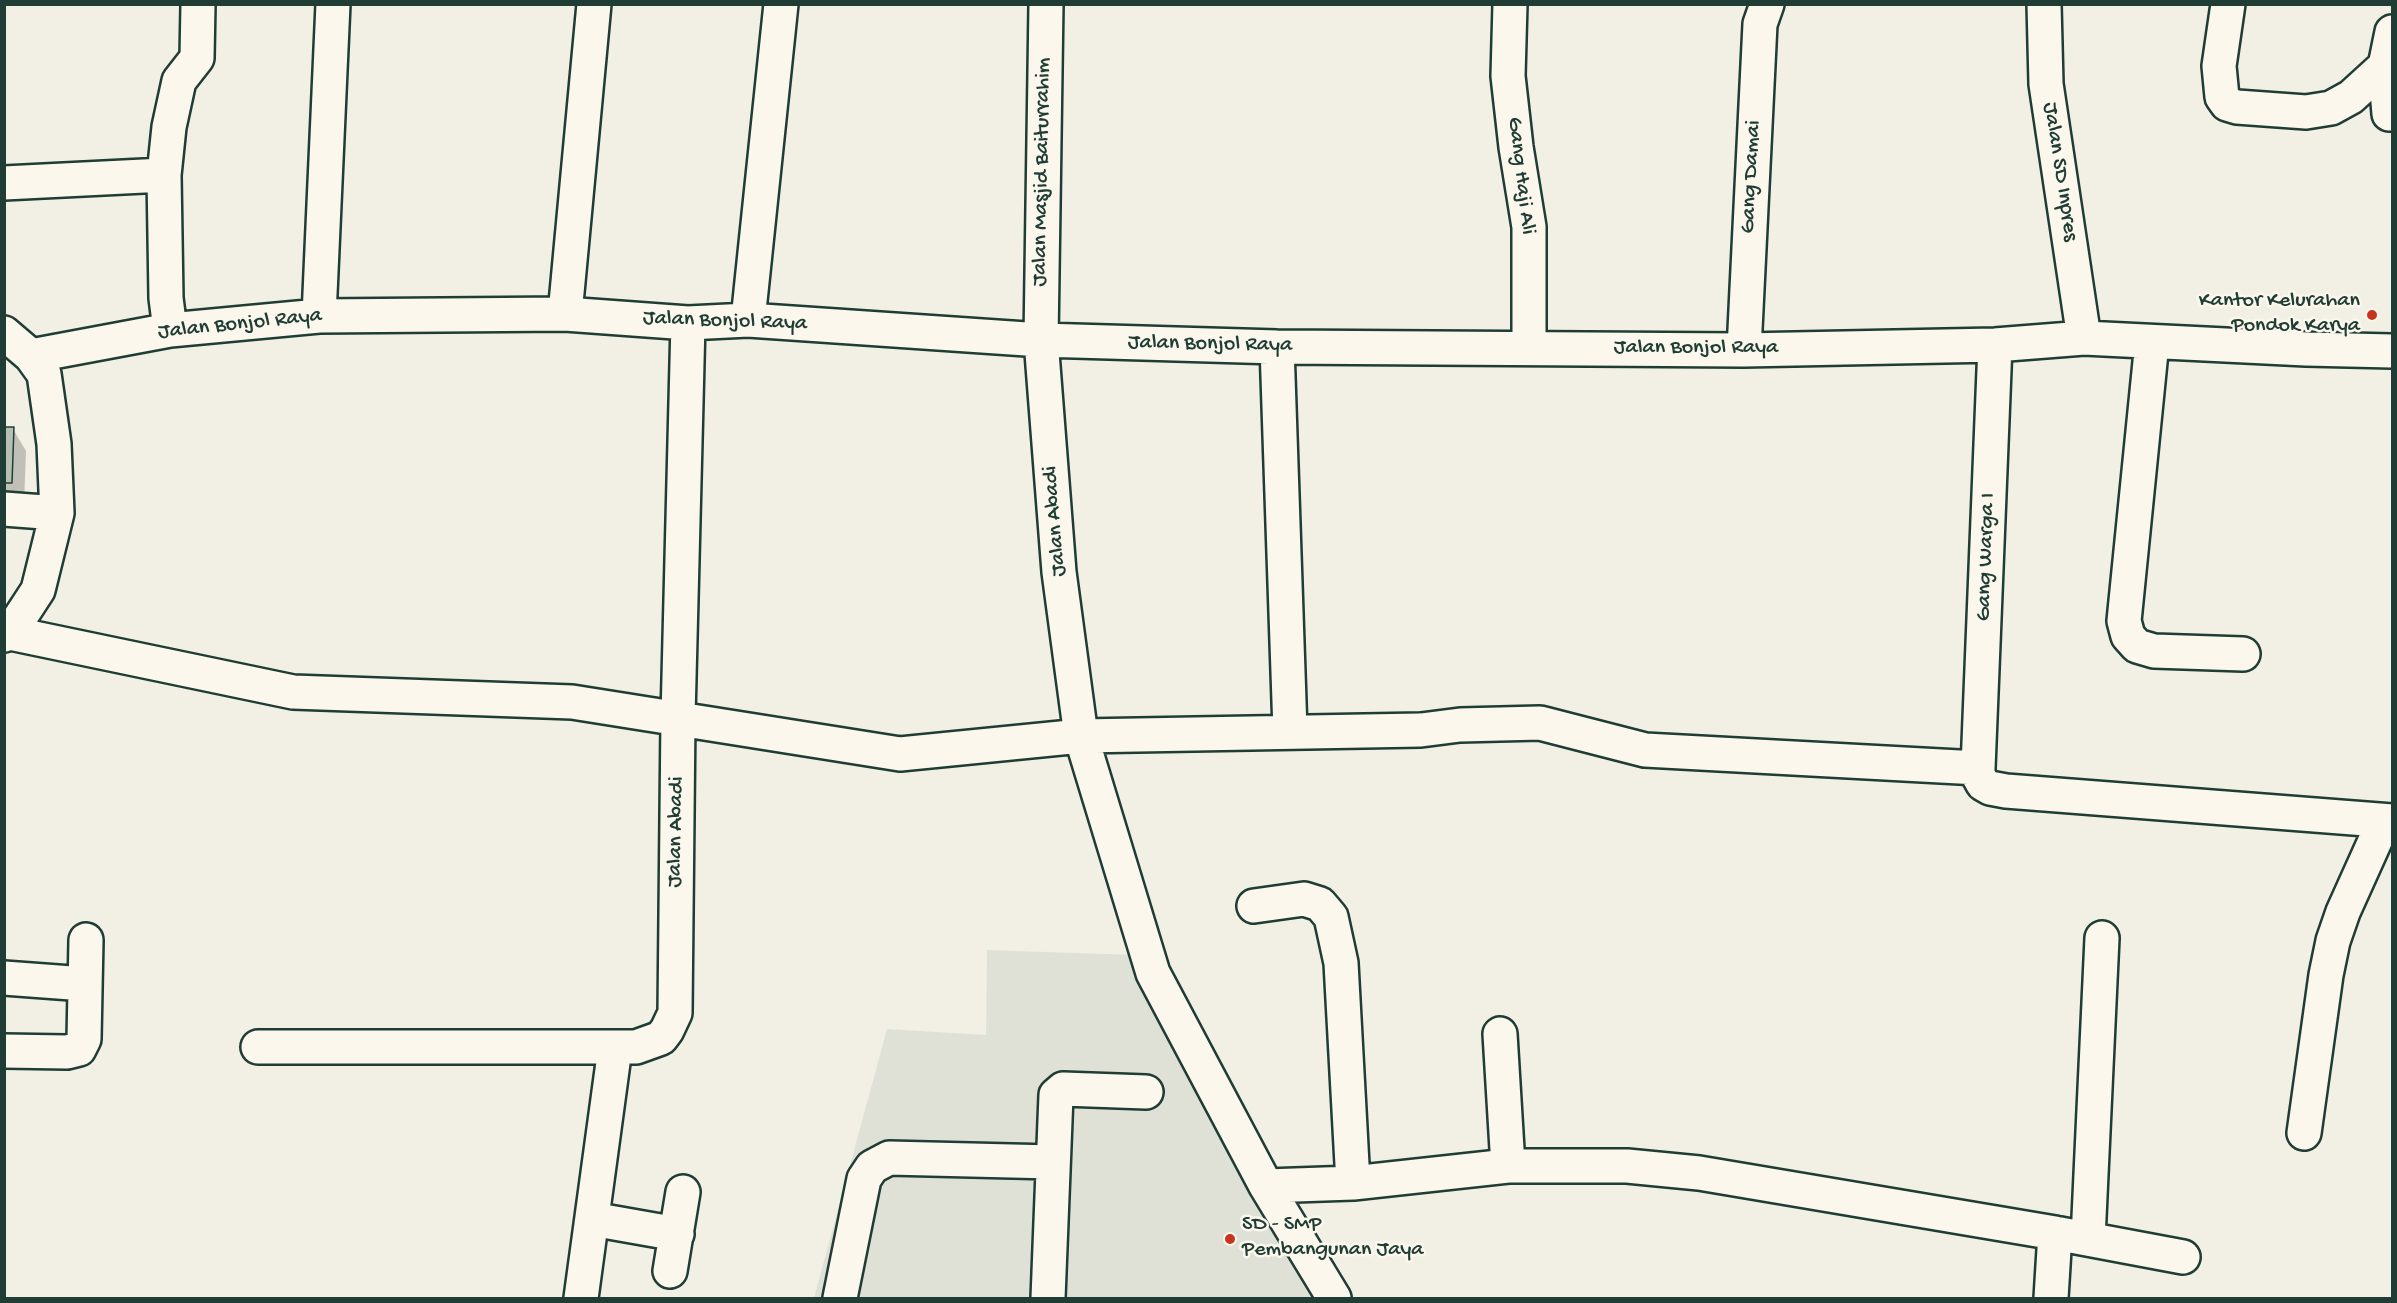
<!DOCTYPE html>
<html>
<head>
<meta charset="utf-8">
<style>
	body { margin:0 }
	#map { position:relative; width:2397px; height:1303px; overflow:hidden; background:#f2f0e5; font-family:"Gochi Hand",sans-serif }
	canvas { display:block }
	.frame { position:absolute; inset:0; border:6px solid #1f3d34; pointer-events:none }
</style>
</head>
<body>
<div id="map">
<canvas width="2397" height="1303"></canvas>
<div class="frame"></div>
</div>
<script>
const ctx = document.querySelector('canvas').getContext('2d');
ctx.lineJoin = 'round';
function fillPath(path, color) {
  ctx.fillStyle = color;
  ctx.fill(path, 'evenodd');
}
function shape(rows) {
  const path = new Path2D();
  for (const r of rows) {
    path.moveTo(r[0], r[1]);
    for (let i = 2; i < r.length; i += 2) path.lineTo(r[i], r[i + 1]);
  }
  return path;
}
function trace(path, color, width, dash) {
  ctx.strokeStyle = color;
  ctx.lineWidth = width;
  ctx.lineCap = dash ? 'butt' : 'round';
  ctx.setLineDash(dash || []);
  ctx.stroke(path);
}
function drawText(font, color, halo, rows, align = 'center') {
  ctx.font = font + ' "Gochi Hand",sans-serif';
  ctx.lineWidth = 5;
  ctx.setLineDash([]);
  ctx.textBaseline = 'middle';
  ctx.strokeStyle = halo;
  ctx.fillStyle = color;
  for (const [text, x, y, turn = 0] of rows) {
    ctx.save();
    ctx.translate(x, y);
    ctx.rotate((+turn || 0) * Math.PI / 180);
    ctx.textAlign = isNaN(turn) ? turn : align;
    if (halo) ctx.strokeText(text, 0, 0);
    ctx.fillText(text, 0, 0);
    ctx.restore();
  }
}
fillPath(shape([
	[987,950,1136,955,1330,1298,814,1298,887,1029,986,1035]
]), '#e0e1d6');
fillPath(shape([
	[4,429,13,429,26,451,24,504,4,504]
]), '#0003');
const building = shape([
	[4,427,14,427,12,483,4,483,4,427]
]);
fillPath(building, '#b7beb3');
trace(building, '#1f3d34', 1.5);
const minor = shape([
	[1046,4,1041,340,1059,572,1081,736,1153,973,1266,1186,1334,1298],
	[1510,4,1508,76,1516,147,1529,227,1529,348],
	[2044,4,2046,84,2084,338],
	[2228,4,2219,66,2222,97,2227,104,2237,107,2306,112,2331,108,2351,97,2385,66],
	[2389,114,2385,66,2392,32],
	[4,183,164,175],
	[565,314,594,4],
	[319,316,333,4],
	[748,320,781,4],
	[170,330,166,298,164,175,169,127,179,81,197,58,198,4],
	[4,333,31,356,44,374,54,444,57,513,38,590,10,633,4,635],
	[2152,342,2124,621,2128,636,2137,646,2154,651,2243,654],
	[1277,347,1290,731],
	[1744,350,1760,24,1767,4],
	[31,356,170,330,319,316,565,314,688,323,748,320,1041,340,1277,347,1744,350,1995,345,2084,338,2306,349,2392,351],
	[4,509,57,513],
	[10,633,293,692,572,702,900,754,1081,736,1421,730,1460,725,1540,723,1645,750,1978,768,1978,775,1983,784,1990,788,2006,791,2392,821],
	[1978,768,1995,345],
	[1254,906,1304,899,1320,904,1331,917,1341,963,1353,1183],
	[4,978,85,984],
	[1500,1034,1508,1166],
	[258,1047,636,1047,661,1038,667,1030,675,1013,678,717,688,323],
	[4,1051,67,1052,79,1049,84,1039,86,940],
	[2304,1133,2326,975,2333,941,2343,912,2384,821],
	[1266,1186,1353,1183,1508,1166,1627,1166,1699,1173,2055,1233,2183,1257],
	[592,1219,677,1234],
	[2088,1239,2102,938],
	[670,1271,683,1192],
	[581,1298,615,1048],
	[840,1298,864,1179,872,1167,889,1158,1053,1162],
	[1048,1298,1056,1095,1063,1089,1146,1092],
	[2051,1298,2055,1233]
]);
trace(minor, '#1f3d34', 38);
trace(minor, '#fbf7ec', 33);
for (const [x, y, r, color] of [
	[2372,315,6,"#c8321e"],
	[1230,1239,6,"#c8321e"]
]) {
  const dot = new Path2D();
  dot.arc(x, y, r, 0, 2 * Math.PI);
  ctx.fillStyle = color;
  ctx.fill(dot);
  trace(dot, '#fbf7ec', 2);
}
drawText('22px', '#1f3d34', '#fbf7ec', [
	["Jalan Masjid Baiturrahim",1043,172,-89],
	["Jalan SD Inpres",2059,172,81],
	["Gang Haji Ali",1520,176,83],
	["Gang Damai",1752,177,-87],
	["Jalan Bonjol Raya",725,322,2],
	["Jalan Bonjol Raya",240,325,-6],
	["Jalan Bonjol Raya",1210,345,1],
	["Jalan Bonjol Raya",1696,349],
	["Jalan Abadi",1056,521,-95],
	["Gang Warga I",1987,557,-88],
	["Jalan Abadi",677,832,-89]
]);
drawText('22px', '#1f3d34', '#fbf7ec', [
	["Kantor Kelurahan",2360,302],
	["Pondok Karya",2360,327],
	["SD - SMP",1242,1226,"left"],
	["Pembangunan Jaya",1242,1251,"left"]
], 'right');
</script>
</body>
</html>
